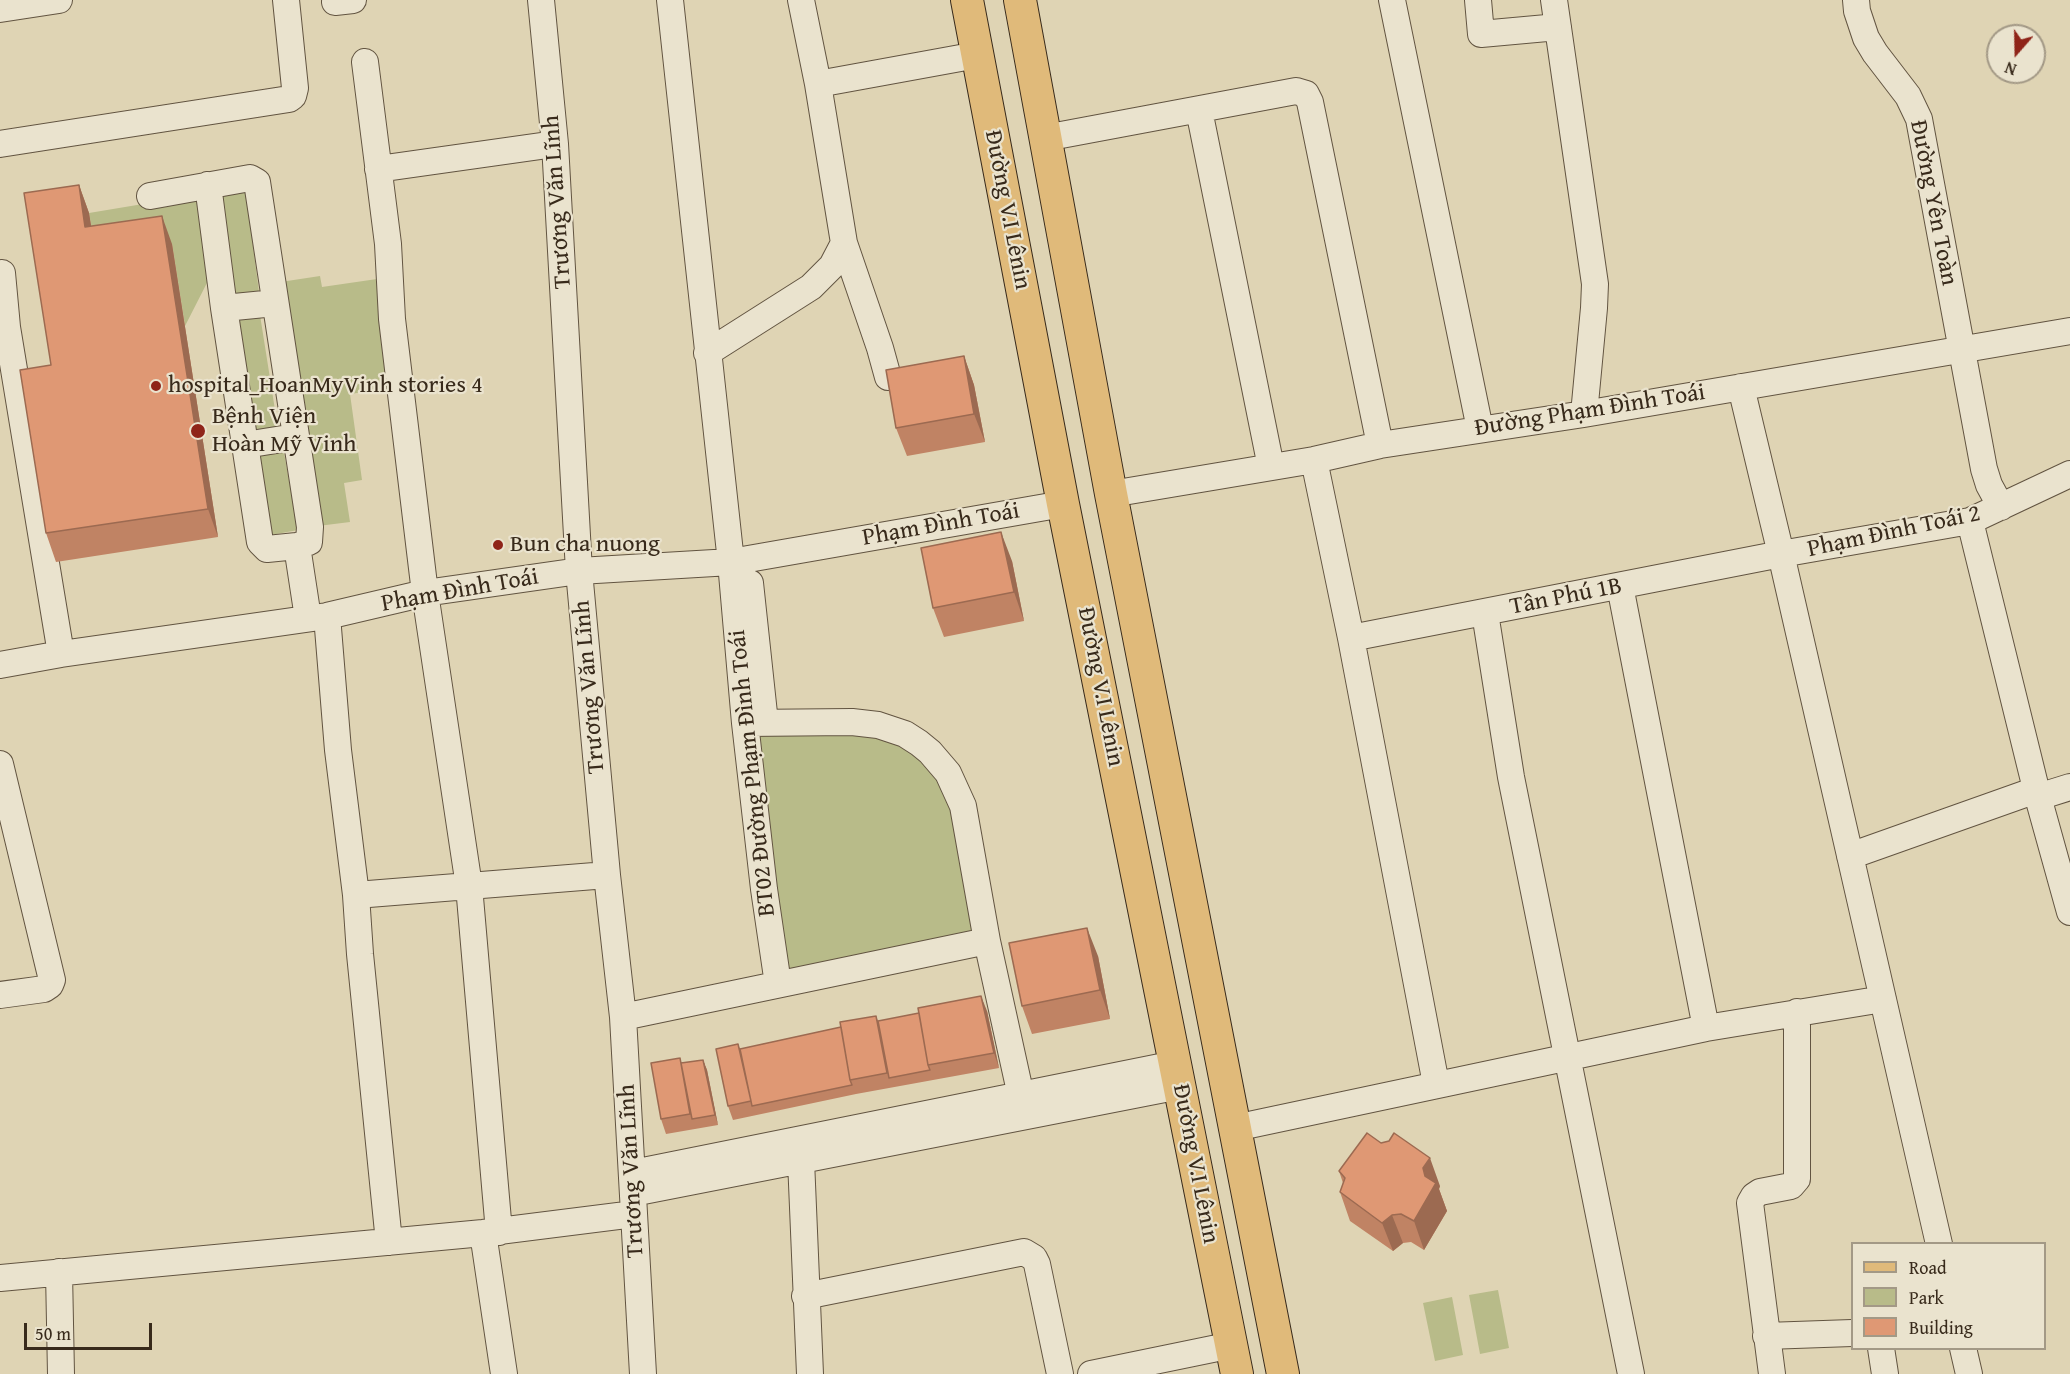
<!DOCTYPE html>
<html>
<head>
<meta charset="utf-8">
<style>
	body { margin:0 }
	#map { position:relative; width:2070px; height:1374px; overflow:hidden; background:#dfd4b4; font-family:"Gentium Book Plus",serif }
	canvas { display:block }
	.legend { position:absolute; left:1851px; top:1242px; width:195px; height:108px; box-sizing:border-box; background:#eae3ce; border:2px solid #a39986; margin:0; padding:8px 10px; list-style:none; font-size:18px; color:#382a1b }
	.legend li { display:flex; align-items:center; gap:12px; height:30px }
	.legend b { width:30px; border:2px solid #a39986 }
	.north { position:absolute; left:1986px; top:24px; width:60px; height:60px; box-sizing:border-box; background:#eae3ce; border:2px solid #a39986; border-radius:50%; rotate:200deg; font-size:16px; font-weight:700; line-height:24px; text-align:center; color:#382a1b }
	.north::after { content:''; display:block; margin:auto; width:21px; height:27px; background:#8f2418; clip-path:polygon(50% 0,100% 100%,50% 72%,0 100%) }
	.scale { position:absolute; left:24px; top:1323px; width:128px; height:27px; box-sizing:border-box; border:3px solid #382a1b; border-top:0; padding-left:8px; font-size:18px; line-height:21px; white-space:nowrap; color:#382a1b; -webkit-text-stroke:4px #eae3ce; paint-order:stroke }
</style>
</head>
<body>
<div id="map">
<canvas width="2070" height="1374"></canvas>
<ul class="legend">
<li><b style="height:8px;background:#e0ba7a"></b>Road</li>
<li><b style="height:16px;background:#b8bb89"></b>Park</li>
<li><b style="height:16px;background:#df9874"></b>Building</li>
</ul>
<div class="north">N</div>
<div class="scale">50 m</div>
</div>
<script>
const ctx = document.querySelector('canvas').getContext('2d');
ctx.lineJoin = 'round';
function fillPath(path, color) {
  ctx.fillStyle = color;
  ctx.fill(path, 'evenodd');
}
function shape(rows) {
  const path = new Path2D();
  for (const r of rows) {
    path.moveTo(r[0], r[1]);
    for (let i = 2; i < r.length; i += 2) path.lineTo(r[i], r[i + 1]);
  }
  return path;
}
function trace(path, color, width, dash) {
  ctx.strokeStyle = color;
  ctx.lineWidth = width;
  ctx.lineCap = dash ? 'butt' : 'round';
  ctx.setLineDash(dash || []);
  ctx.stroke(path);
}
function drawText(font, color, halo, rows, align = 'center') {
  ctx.font = font + ' "Gentium Book Plus",serif';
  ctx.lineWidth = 4.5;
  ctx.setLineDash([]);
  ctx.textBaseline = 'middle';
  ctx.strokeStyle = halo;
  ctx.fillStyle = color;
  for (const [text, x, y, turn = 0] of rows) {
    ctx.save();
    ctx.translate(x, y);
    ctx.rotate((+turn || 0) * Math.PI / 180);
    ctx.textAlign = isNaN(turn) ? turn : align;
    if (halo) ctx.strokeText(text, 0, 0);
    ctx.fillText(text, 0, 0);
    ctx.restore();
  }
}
fillPath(shape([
	[245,184,259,292,233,295,219,188],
	[197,195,211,275,185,326,172,244,96,256,89,213],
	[320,276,322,287,377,279,392,388,350,394,362,480,344,483,350,522,310,527,274,283],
	[260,315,278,429,254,433,237,319],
	[283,447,298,530,271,535,256,452],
	[852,722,940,762,987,941,778,984,745,723],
	[1498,1290,1509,1348,1480,1354,1469,1295],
	[1452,1297,1463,1355,1435,1361,1423,1303]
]), '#b8bb89');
const minor = shape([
	[541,0,555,144,579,571,607,875,623,1017,643,1374],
	[670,0,731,562,745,723,764,889,778,984],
	[801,0,818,84,844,243,880,348,888,377],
	[1392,0,1480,429],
	[1478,0,1481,34,1558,27],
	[1554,0,1595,284,1594,308,1584,414],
	[1856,0,1857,11,1866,38,1875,53,1908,96,1919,119,1984,469,1989,485,2001,507],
	[335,2,353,0],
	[0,9,59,0],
	[365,62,388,244,392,319,425,593,469,886,499,1232],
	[818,84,977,55],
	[1199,110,1271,467],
	[1045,138,1296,91,1306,94,1310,102,1380,445],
	[0,144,289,99,293,96,295,88,286,0],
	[378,169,555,144],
	[208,185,224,308,260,542,267,549,297,546,308,618],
	[150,196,250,178,257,182,310,527,309,542,297,546],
	[2,273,7,327],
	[224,308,275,303],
	[0,328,7,327,61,654],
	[707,353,811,287,832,266,844,243],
	[1741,387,1781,554,1939,1244],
	[245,445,295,437],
	[1314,460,1351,638,1436,1084],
	[1111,494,1314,460,1380,445,1584,414,2070,331],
	[1970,521,2038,797,2070,912],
	[750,583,765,723],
	[1620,586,1706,1028],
	[1485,613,1511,777,1631,1374],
	[327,616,338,750,356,895,360,954,389,1242],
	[1351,638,1781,554,1970,521,2070,474],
	[0,665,61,654,327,616,425,593,579,571,731,562,1063,504],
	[745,723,852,722,878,725,905,734,919,743,930,752,948,773,963,806,987,941,1021,1096],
	[0,764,52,980,50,985,44,989,0,995],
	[2038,797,2070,787],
	[1850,856,2036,790],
	[356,895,607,875],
	[623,1017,987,941],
	[1235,1128,1706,1028,1883,999],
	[801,1160,810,1374],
	[633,1173,1175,1064],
	[633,1193,1180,1086],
	[483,1233,504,1374],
	[59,1272,61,1374],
	[0,1278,483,1233,634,1214],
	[805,1296,1024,1252,1034,1258,1037,1264,1060,1374],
	[1766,1336,1852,1333],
	[1881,1348,1885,1374],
	[1963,1348,1969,1374],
	[1091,1374,1232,1345],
	[1772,1374,1750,1203,1754,1196,1760,1192,1791,1186,1797,1179,1797,1012]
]);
const major = shape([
	[967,0,1063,504,1237,1374],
	[1020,0,1111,494,1283,1374]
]);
trace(minor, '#625441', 28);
trace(major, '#382a1b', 34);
trace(minor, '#eae3ce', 26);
trace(major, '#e0ba7a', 32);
fillPath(shape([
	[79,185,89,213,91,226,172,244,218,537,56,562,46,533],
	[964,356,974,385,985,442,907,456,896,428],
	[1012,561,1024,621,944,637,933,608],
	[1098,956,1110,1019,1032,1034,1022,1006],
	[987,1011,999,1068,856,1094,733,1120,728,1106,738,1044,740,1049,841,1027,876,1016,878,1021],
	[680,1058,681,1063,703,1060,707,1070,718,1125,666,1134,661,1119],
	[1339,1171,1440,1186,1439,1189,1447,1211,1424,1250,1411,1242,1403,1243,1393,1251,1350,1221,1340,1192,1343,1183]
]), '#c08364');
fillPath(shape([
	[79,185,89,213,96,256,85,227],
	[162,216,172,244,218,537,208,509],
	[964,356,974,385,985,442,974,414],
	[1001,532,1012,561,1024,621,1014,592],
	[1087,928,1098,956,1110,1019,1100,990],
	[981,996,987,1011,999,1068,994,1053],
	[703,1060,707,1070,718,1125,715,1115],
	[1430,1158,1440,1186,1439,1189,1447,1211,1424,1250,1414,1221,1425,1176,1423,1168],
	[1392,1215,1403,1243,1393,1251,1382,1223]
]), '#9c6a51');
const building = shape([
	[79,185,85,227,162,216,208,509,46,533,20,370,51,365,24,193,79,185],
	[964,356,974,414,896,428,886,370,964,356],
	[1001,532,1014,592,933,608,921,548,1001,532],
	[1087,928,1100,990,1022,1006,1009,943,1087,928],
	[981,996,994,1053,928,1065,918,1008,981,996],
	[919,1013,928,1065,930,1070,889,1078,878,1021,919,1013],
	[876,1016,887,1073,850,1080,840,1022,876,1016],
	[841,1027,850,1080,852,1085,752,1106,740,1049,841,1027],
	[738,1044,751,1101,728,1106,716,1049,738,1044],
	[680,1058,690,1114,661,1119,651,1063,680,1058],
	[703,1060,715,1115,692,1119,681,1063,703,1060],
	[1367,1133,1381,1143,1389,1141,1394,1133,1430,1158,1423,1168,1425,1176,1436,1183,1414,1221,1401,1214,1392,1215,1382,1223,1340,1192,1345,1178,1339,1171,1367,1133]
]);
fillPath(building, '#df9874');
trace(building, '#9c6a51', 1.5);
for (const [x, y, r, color] of [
	[156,386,6,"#8f2418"],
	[198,431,8,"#8f2418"],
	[498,545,6,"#8f2418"]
]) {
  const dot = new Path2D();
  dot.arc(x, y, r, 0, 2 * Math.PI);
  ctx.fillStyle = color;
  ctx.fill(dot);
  trace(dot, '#eae3ce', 2);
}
drawText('24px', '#382a1b', '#eae3ce', [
	["Trương Văn Lĩnh",558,202,-94],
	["Đường Yên Toàn",1933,203,79],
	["Đường V.I Lênin",1007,210,79],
	["Đường Phạm Đình Toái",1590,411,-9],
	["Phạm Đình Toái",941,525,-10],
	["Phạm Đình Toái 2",1894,532,-12],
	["Phạm Đình Toái",460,591,-10],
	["Tân Phú 1B",1566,597,-11],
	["Trương Văn Lĩnh",590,687,-95],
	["Đường V.I Lênin",1100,687,79],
	["BT02 Đường Phạm Đình Toái",753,773,-96],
	["Đường V.I Lênin",1195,1164,79],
	["Trương Văn Lĩnh",632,1171,-93]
]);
drawText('24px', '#382a1b', '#eae3ce', [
	["hospital_HoanMyVinh stories 4",168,386],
	["Bệnh Viện",212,417],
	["Hoàn Mỹ Vinh",212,445],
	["Bun cha nuong",510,545]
], 'left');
</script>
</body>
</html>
